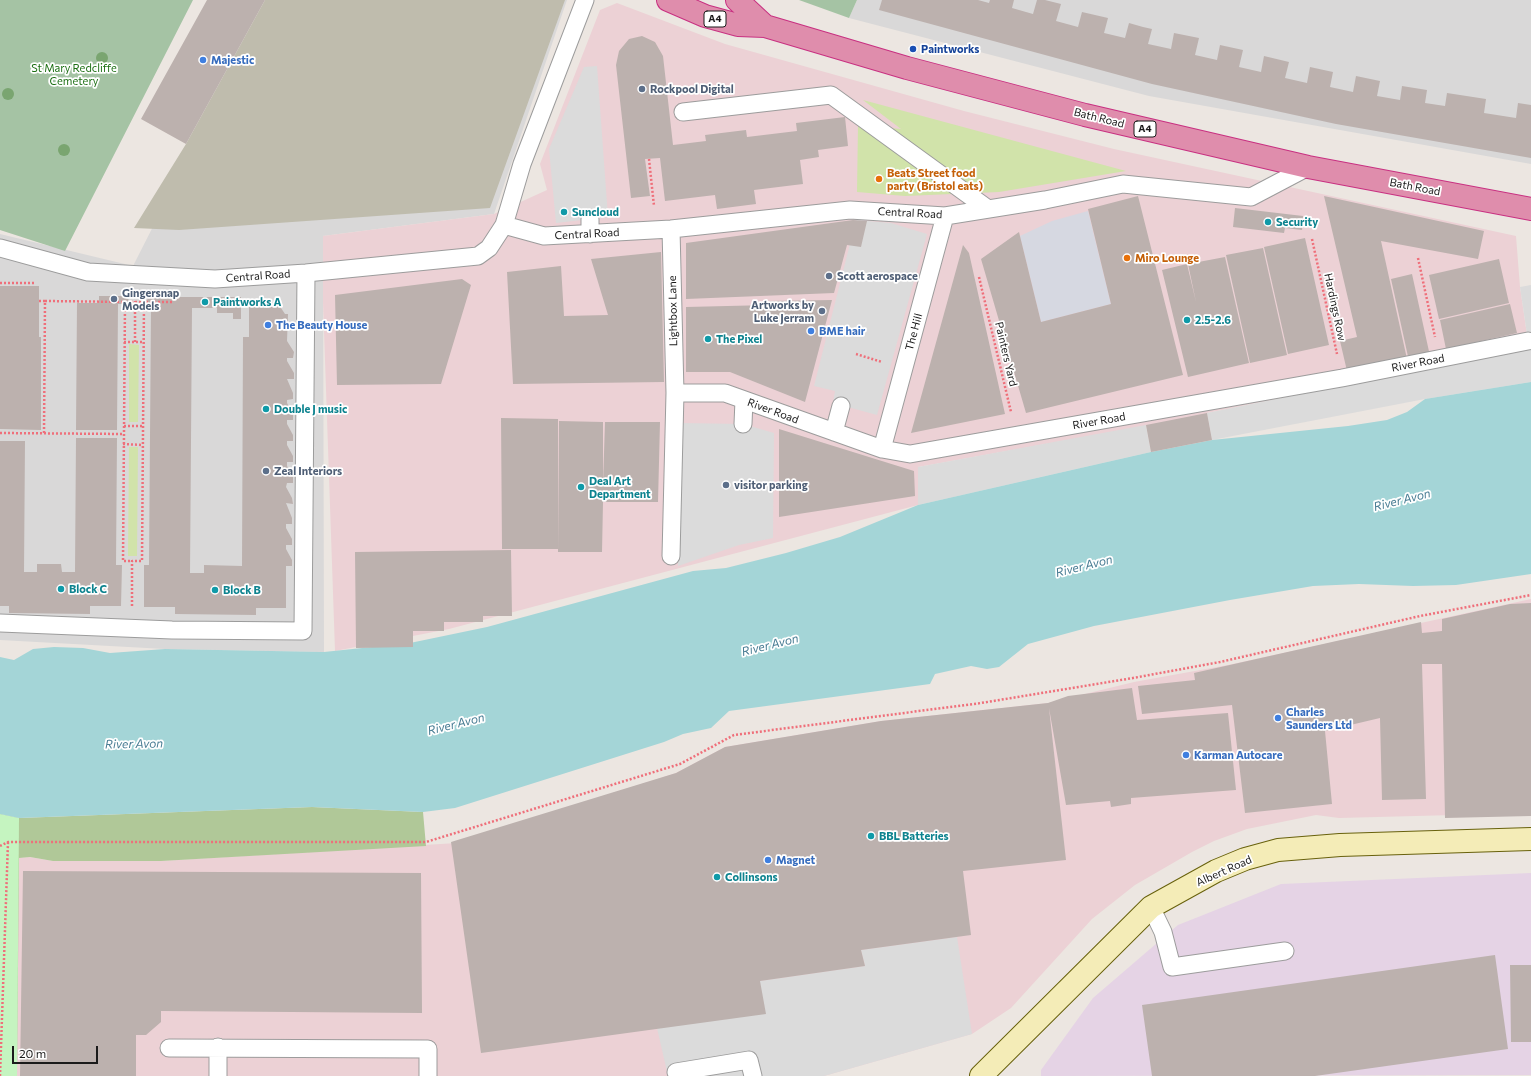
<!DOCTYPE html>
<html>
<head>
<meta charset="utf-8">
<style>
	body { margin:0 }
	#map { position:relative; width:1531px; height:1076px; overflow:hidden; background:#ece6e1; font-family:Commissioner,sans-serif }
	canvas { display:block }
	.scale { position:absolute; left:12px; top:1046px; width:86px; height:18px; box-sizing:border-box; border:2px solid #1b1b1b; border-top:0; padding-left:5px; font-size:12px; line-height:14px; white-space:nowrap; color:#1b1b1b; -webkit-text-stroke:3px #fff; paint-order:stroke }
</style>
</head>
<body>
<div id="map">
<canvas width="1531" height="1076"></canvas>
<div class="scale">20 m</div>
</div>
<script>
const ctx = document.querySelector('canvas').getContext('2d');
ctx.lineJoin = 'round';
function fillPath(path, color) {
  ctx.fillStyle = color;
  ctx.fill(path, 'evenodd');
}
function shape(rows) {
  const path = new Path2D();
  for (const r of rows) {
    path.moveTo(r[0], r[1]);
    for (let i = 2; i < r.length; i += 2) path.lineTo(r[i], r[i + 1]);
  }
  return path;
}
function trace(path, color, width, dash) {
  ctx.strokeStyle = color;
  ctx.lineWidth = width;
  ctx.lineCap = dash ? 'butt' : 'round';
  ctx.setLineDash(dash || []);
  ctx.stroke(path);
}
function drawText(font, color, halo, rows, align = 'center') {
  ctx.font = font + ' Commissioner,sans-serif';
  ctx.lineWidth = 3.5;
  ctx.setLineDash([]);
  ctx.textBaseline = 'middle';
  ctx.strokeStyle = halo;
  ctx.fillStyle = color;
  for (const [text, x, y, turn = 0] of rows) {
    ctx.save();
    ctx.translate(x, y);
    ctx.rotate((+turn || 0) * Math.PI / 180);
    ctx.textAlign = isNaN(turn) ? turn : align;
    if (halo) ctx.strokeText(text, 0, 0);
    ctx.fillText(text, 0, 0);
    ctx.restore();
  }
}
fillPath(shape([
	[268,0,567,0,494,214,323,236,324,652,165,649,0,640,0,234,133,266],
	[857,0,1531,0,1531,164,1149,96,849,18]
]), '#d9d8d8');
fillPath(shape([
	[617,3,725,44,964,111,1114,149,1516,236,1520,287,1529,348,1207,413,1212,440,1151,452,1146,426,918,467,918,505,449,629,335,651,323,302,323,236,494,214,547,190,540,164,547,146,600,10],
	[1531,599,1531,813,1339,818,1316,815,1247,829,1214,841,1192,852,1135,885,1092,919,1011,1008,972,1034,824,1076,17,1076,18,858,30,857,53,861,161,861,457,843,676,773,725,747,881,721,1048,703,1134,682,1228,665]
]), '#ecd1d5');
fillPath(shape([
	[1531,873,1531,1075,1041,1076,1041,1070,1093,998,1178,925,1281,884]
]), '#e5d3e5');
fillPath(shape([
	[265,0,565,0,490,208,179,230,134,228,186,144]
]), '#bfbcad');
fillPath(shape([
	[863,100,1126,171,999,192,905,196,857,192,858,125,901,129],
	[129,344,139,345,138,422,129,422],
	[129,447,138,447,137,556,128,556]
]), '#d1e3aa');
fillPath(shape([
	[312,807,423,812,426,846,161,861,53,861,30,857,19,858,17,1076,0,1076,0,814,19,818]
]), '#b0c898');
fillPath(shape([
	[0,0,193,0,65,251,0,230],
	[799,0,857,0,849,18]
]), '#a5c3a4');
fillPath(shape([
	[0,814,19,818,17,1076,0,1076]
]), '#c5f4c0');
fillPath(shape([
	[597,66,608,217,556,223,549,149,584,67],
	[856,220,891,223,927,234,877,415,833,403,835,391,814,386],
	[1531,285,1531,382,1425,399,1212,440,1207,413,1529,348,1520,287],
	[679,423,743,424,774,433,773,538,739,545,678,566],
	[1146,425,1151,452,918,505,918,467],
	[957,937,972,1034,824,1076,668,1076,657,1028,760,981,865,966,861,950]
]), '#dbdbdb');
fillPath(shape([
	[1088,211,1111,304,1041,322,1020,236,1052,221]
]), '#d6d8e1');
fillPath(shape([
	[1531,382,1531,574,1456,585,1413,586,1359,584,1313,586,1230,600,1094,626,1028,644,999,667,987,669,971,666,935,674,930,684,729,711,711,728,683,734,664,742,455,808,423,812,312,807,19,818,0,814,0,657,14,660,33,649,54,647,83,648,110,653,165,649,324,652,410,643,487,627,693,571,726,568,786,553,840,537,918,505,1151,452,1212,440,1348,426,1387,420,1407,412,1425,399]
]), '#a4d5d7');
fillPath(shape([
	[207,0,265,0,186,144,141,119],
	[882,0,978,0,989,3,990,0,1014,0,1012,8,1033,14,1037,0,1045,0,1061,4,1056,21,1078,27,1082,12,1108,18,1104,33,1125,38,1129,23,1143,27,1152,29,1148,44,1171,49,1174,33,1199,38,1195,55,1217,60,1220,45,1243,50,1239,67,1261,72,1264,56,1289,62,1285,78,1307,83,1310,67,1333,72,1330,87,1353,92,1356,76,1380,81,1377,96,1400,100,1402,86,1427,90,1425,103,1445,106,1447,93,1486,99,1484,113,1516,118,1518,103,1531,105,1531,158,1336,124,1152,84,879,10],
	[642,36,655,42,663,56,673,145,706,141,705,135,746,130,747,137,797,131,796,123,845,117,848,146,818,150,819,157,800,160,803,184,754,190,756,204,717,209,715,195,665,201,660,158,645,159,650,196,631,198,616,65,619,51,629,39],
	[1138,196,1183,375,1026,413,981,259,1019,232,1041,322,1111,304,1088,209],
	[1324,196,1484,231,1478,259,1381,241,1407,359,1347,371,1340,341,1357,337],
	[1235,208,1303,216,1302,230,1285,228,1284,233,1233,227],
	[853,220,867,221,861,247,847,245,834,293,686,299,686,243],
	[1305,238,1329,345,1288,354,1264,247],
	[963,245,969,253,1005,414,911,433],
	[1263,248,1287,355,1250,363,1226,255],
	[661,252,664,382,513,384,507,272,561,266,564,316,608,315,591,259],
	[1225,257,1249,363,1188,377,1162,270,1187,264,1196,302,1188,264],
	[1499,259,1509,303,1439,319,1429,275],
	[1412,274,1430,356,1409,361,1391,279],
	[462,279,471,285,441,384,337,385,335,295],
	[0,286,39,286,39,337,41,337,41,430,0,429],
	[99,296,125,296,133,304,118,304,117,430,76,430,77,303,99,303],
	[150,297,241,297,241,319,233,319,233,313,217,313,217,308,192,308,190,573,204,573,204,565,242,566,243,337,249,337,249,307,279,305,285,314,288,314,287,341,294,352,293,358,287,358,287,361,294,373,294,379,287,379,293,393,293,399,287,400,287,403,293,414,293,420,287,420,287,424,293,435,293,441,287,441,287,445,293,456,293,462,287,462,287,466,293,477,293,483,287,483,286,487,292,498,293,504,286,503,292,518,292,524,286,524,286,528,292,539,292,545,286,545,286,549,292,560,292,566,286,566,286,608,256,608,256,615,175,614,175,607,144,607,144,565,149,565,151,307,139,307],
	[832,300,805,402,730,372,686,372,686,307,769,305,769,301],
	[1510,304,1517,333,1446,349,1440,320],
	[1207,413,1212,440,1151,452,1146,425],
	[501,418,558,419,558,549,502,549],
	[559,421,603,422,603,484,605,422,660,422,658,502,603,502,602,552,558,552],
	[779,429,914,471,915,496,779,517],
	[76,438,117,438,116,565,122,565,121,606,90,606,90,614,9,613,9,606,0,606,0,441,25,441,24,572,37,572,37,564,61,564,62,572,75,572],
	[511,550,512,616,483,616,483,622,444,622,444,631,413,631,413,647,356,648,355,552],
	[1531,603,1531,816,1445,818,1442,664,1422,664,1426,799,1382,800,1380,718,1325,731,1332,804,1245,813,1232,705,1142,714,1138,686,1195,680,1194,673,1421,622,1422,633,1442,631,1442,619,1510,604],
	[1132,688,1137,720,1228,713,1236,790,1131,798,1131,804,1111,807,1110,801,1066,805,1049,708,1066,860,963,871,971,935,861,950,865,966,760,981,766,1014,481,1053,451,842,676,773,725,747,881,721,1048,703,1068,696],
	[23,871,421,873,422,1013,161,1011,161,1022,146,1035,136,1035,136,1076,20,1076],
	[1495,955,1508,1049,1315,1076,1152,1076,1142,1005],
	[1510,965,1531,965,1531,1042,1511,1042]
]), '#bcb1ae');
const lane = shape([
	[683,112,831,95,988,209],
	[590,219,590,234],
	[504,225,544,236,671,229,850,210,945,216,1045,200,1123,184,1251,197,1308,167],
	[0,248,88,272,215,279,306,273,478,256,489,248,504,225,522,164,585,0],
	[675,393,725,393,882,449,910,454,1342,378,1528,341],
	[743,424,744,400],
	[834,432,841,406],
	[882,449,945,216],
	[671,556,675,393,671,229],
	[0,623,172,630,303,631,306,273],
	[1151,907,1163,932,1172,967,1285,951],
	[218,1047,218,1076],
	[169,1048,428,1049,428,1076],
	[676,1072,749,1060,753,1076]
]);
const secondary = shape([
	[981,1076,1151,907,1216,871,1245,859,1278,850,1340,845,1531,839]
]);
const highway = shape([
	[668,0,705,16,738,25,765,26,907,68,1085,115,1308,167,1531,209],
	[737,0,765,26]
]);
trace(lane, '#9c9c9c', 19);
trace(secondary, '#68610c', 24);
trace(highway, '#c83081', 24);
trace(shape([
	[649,159,654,206],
	[1312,239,1337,354],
	[1418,258,1435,337],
	[979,277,1011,412],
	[0,283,35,283],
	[39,301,45,301],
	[125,302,123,561,132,561],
	[124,342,143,342],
	[135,342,135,301],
	[856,354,882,362],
	[124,426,143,426],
	[0,433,124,434],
	[44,433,45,301,131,302],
	[123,444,143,445],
	[132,606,132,561,142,561,144,302,173,302],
	[0,846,8,842,426,842,680,764,734,735,981,703,1133,678,1220,662,1420,616,1531,595],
	[0,1076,8,842]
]), '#ef6f7a', 2.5, [2, 2]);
trace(lane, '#fff', 17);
trace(secondary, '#f4ecb7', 22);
trace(highway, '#df8dac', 22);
trace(shape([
	[131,302,144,302]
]), '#ef6f7a', 2.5, [2, 2]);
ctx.fillStyle = '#7aa570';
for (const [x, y] of [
	[102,58],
	[8,94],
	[64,150]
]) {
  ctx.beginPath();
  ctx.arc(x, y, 6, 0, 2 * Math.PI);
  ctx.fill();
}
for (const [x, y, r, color] of [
	[913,49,4,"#1a4fb4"],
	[203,60,4,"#3f7fe0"],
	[642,89,4,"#5c6f8a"],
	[879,179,4,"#e8710a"],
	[564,212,4,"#0f9aa8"],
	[1268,222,4,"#0f9aa8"],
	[1127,258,4,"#e8710a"],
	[829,276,4,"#5c6f8a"],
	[114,299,4,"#5c6f8a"],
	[205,302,4,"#0f9aa8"],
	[822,311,4,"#5c6f8a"],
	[1187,320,4,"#0f9aa8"],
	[268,325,4,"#3f7fe0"],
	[811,331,4,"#3f7fe0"],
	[708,339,4,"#0f9aa8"],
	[266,409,4,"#0f9aa8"],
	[266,471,4,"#5c6f8a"],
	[726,485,4,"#5c6f8a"],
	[581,487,4,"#0f9aa8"],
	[61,589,4,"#0f9aa8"],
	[215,590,4,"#0f9aa8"],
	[1278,718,4,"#3f7fe0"],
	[1186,755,4,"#3f7fe0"],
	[871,836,4,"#0f9aa8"],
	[768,860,4,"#3f7fe0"],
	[717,877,4,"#0f9aa8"]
]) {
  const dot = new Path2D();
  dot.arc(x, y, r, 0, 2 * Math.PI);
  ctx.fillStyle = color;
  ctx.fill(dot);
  trace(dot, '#fff', 1.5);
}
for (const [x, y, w] of [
	[715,19,22],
	[1145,129,22]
]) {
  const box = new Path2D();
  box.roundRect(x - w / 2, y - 8, w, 16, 3);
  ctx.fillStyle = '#fff';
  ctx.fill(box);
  trace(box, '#1b1b1b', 1);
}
drawText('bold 10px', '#1b1b1b', null, [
	["A4",715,19],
	["A4",1145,129]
]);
drawText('bold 11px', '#164399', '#fff', [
	["Paintworks",921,49]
], 'left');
drawText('bold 11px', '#366cbe', '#fff', [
	["Majestic",211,60],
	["The Beauty House",276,325],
	["BME hair",819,331],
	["Charles",1286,712],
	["Saunders Ltd",1286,725],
	["Karman Autocare",1194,755],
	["Magnet",776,860]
], 'left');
drawText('11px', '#1c6f13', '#fff', [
	["St Mary Redcliffe",74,68],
	["Cemetery",74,81]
]);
drawText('bold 11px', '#4e5e75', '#fff', [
	["Rockpool Digital",650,89],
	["Scott aerospace",837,276],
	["Gingersnap",122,293],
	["Models",122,306],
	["Artworks by",814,305,"right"],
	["Luke Jerram",814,318,"right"],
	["Zeal Interiors",274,471],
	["visitor parking",734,485]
], 'left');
drawText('11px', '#1b1b1b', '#fff', [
	["Bath Road",1099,118,14],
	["Bath Road",1415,187,11],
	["Central Road",910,213,3],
	["Central Road",587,234,-3],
	["Central Road",258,276,-4],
	["Hardings Row",1335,307,78],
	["Lightbox Lane",673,311,-91],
	["The Hill",914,332,-75],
	["Painters Yard",1006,354,77],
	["River Road",1418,363,-11],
	["River Road",773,411,20],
	["River Road",1099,421,-10],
	["Albert Road",1224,871,-24]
]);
drawText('bold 11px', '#c56008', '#fff', [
	["Beats Street food",887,173],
	["party (Bristol eats)",887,186],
	["Miro Lounge",1135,258]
], 'left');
drawText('bold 11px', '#0d838f', '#fff', [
	["Suncloud",572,212],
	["Security",1276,222],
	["Paintworks A",213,302],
	["2.5-2.6",1195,320],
	["The Pixel",716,339],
	["Double J music",274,409],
	["Deal Art",589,481],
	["Department",589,494],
	["Block C",69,589],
	["Block B",223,590],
	["BBL Batteries",879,836],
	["Collinsons",725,877]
], 'left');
drawText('italic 12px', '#497d94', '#fff', [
	["River Avon",1402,500,-14],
	["River Avon",1084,566,-14],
	["River Avon",770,645,-14],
	["River Avon",456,724,-14],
	["River Avon",134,744,-1]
]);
</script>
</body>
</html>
